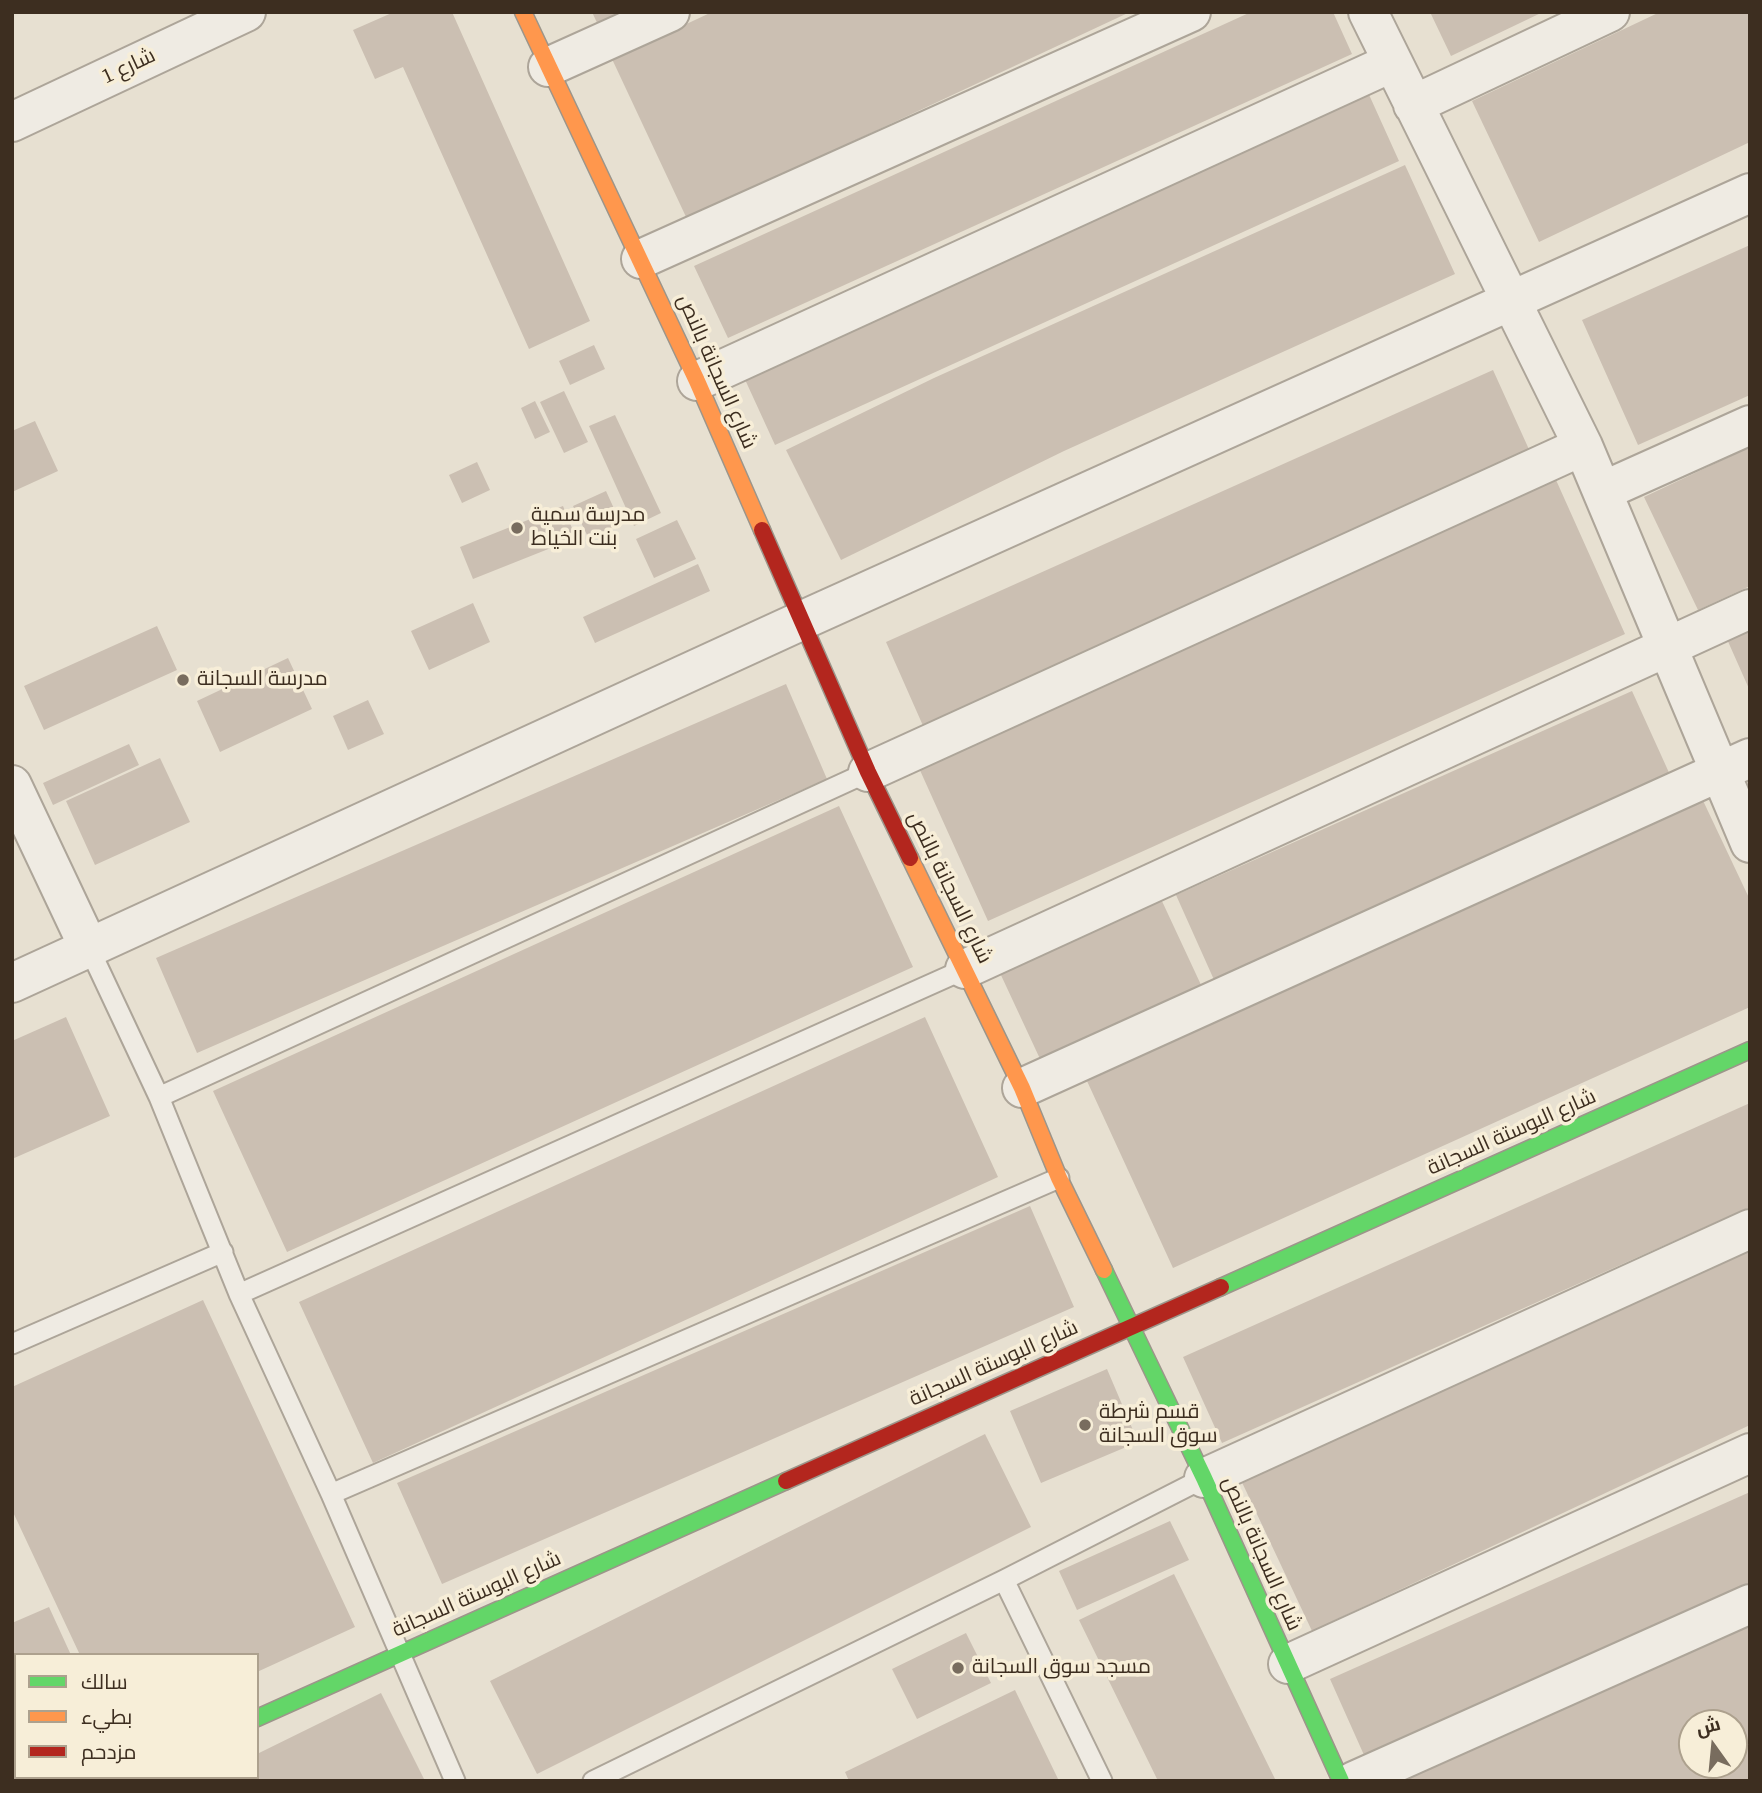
<!DOCTYPE html>
<html>
<head>
<meta charset="utf-8">
<style>
	body { margin:0 }
	#map { position:relative; width:1762px; height:1793px; overflow:hidden; background:#e7e0d1; font-family:"Source Serif 4",Cairo,serif }
	canvas { display:block }
	.frame { position:absolute; inset:0; border:14px solid #3d2e20; pointer-events:none }
	.legend { position:absolute; left:14px; top:1653px; width:245px; height:126px; box-sizing:border-box; background:#f7eed8; border:2px solid #ada18e; margin:0; padding:9px 12px; list-style:none; font-size:21px; color:#3d2e20 }
	.legend li { display:flex; align-items:center; gap:14px; height:35px }
	.legend b { width:35px; border:2px solid #ada18e }
	.north { position:absolute; left:1678px; top:1709px; width:70px; height:70px; box-sizing:border-box; background:#f7eed8; border:2px solid #ada18e; border-radius:50%; rotate:345deg; font-size:19px; font-weight:700; line-height:28px; text-align:center; color:#3d2e20 }
	.north::after { content:''; display:block; margin:auto; width:24px; height:32px; background:#786c5e; clip-path:polygon(50% 0,100% 100%,50% 72%,0 100%) }
</style>
</head>
<body>
<div id="map">
<canvas width="1762" height="1793"></canvas>
<div class="frame"></div>
<ul class="legend">
<li><b style="height:9px;background:#63d668"></b>سالك</li>
<li><b style="height:9px;background:#ff974d"></b>بطيء</li>
<li><b style="height:9px;background:#b3261e"></b>مزدحم</li>
</ul>
<div class="north">ش</div>
</div>
<script>
const ctx = document.querySelector('canvas').getContext('2d');
ctx.lineJoin = 'round';
function fillPath(path, color) {
  ctx.fillStyle = color;
  ctx.fill(path, 'evenodd');
}
function shape(rows) {
  const path = new Path2D();
  for (const r of rows) {
    path.moveTo(r[0], r[1]);
    for (let i = 2; i < r.length; i += 2) path.lineTo(r[i], r[i + 1]);
  }
  return path;
}
function trace(path, color, width, dash) {
  ctx.strokeStyle = color;
  ctx.lineWidth = width;
  ctx.lineCap = dash ? 'butt' : 'round';
  ctx.setLineDash(dash || []);
  ctx.stroke(path);
}
function drawText(font, color, halo, rows, align = 'center') {
  ctx.font = font + ' "Source Serif 4",Cairo,serif';
  ctx.lineWidth = 7;
  ctx.setLineDash([]);
  ctx.textBaseline = 'middle';
  ctx.strokeStyle = halo;
  ctx.fillStyle = color;
  for (const [text, x, y, turn = 0] of rows) {
    ctx.save();
    ctx.translate(x, y);
    ctx.rotate((+turn || 0) * Math.PI / 180);
    ctx.textAlign = isNaN(turn) ? turn : align;
    if (halo) ctx.strokeText(text, 0, 0);
    ctx.fillText(text, 0, 0);
    ctx.restore();
  }
}
fillPath(shape([
	[394,12,452,12,590,321,529,349,403,67,375,79,353,30],
	[592,12,631,12,599,27],
	[712,12,1130,12,687,219,612,59],
	[1251,12,1333,12,1352,54,728,338,694,266],
	[1430,12,1543,12,1451,56],
	[1660,12,1750,12,1750,142,1539,242,1472,101],
	[1366,88,1399,161,775,445,742,373],
	[1405,165,1455,274,1064,451,841,560,786,450,934,378],
	[1750,245,1750,395,1638,445,1582,320],
	[594,345,605,369,570,385,559,361],
	[1493,370,1532,456,924,728,886,642],
	[564,391,588,442,564,453,540,402],
	[535,401,550,432,535,439,521,408],
	[615,415,661,513,634,526,589,426],
	[35,421,58,471,12,492,12,431],
	[1750,447,1750,586,1698,610,1644,497],
	[477,462,490,490,462,503,449,475],
	[1552,471,1625,634,988,921,914,757],
	[606,491,621,524,589,539,573,506],
	[563,506,576,538,473,579,460,547],
	[677,520,696,559,654,578,636,539],
	[698,564,710,591,595,643,583,617],
	[473,603,490,642,429,670,411,631],
	[157,626,177,670,44,730,24,686],
	[1750,627,1750,691,1726,637],
	[288,658,312,709,220,752,197,701],
	[786,684,827,779,197,1053,156,958],
	[1632,691,1671,777,1215,982,1176,895],
	[368,700,384,734,348,750,333,716],
	[129,744,139,765,53,805,43,783],
	[160,758,190,822,95,865,66,801],
	[1698,790,1750,900,1750,1007,1173,1268,1081,1068],
	[839,806,913,967,287,1252,213,1091],
	[1161,899,1202,987,1041,1061,1000,973],
	[66,1017,110,1116,12,1159,12,1041],
	[925,1017,998,1177,373,1463,299,1302],
	[1750,1103,1750,1207,1222,1443,1183,1357],
	[1030,1206,1074,1307,442,1584,397,1483],
	[1750,1237,1750,1425,1312,1631,1239,1476],
	[203,1300,355,1627,257,1672,257,1655,80,1655,12,1510,12,1387],
	[1107,1369,1138,1442,1041,1483,1010,1411],
	[985,1434,1031,1527,537,1774,490,1681],
	[1750,1492,1750,1594,1368,1764,1330,1679],
	[1170,1521,1189,1560,1077,1610,1059,1571],
	[1174,1574,1276,1781,1158,1781,1079,1620],
	[49,1607,71,1655,16,1655,16,1777,31,1777,12,1781,12,1623],
	[1750,1610,1750,1781,1375,1781],
	[1692,1723,1734,1723,1734,1765,1692,1765],
	[966,1633,991,1683,917,1719,892,1669],
	[1015,1690,1059,1781,849,1781,845,1772],
	[381,1693,425,1781,202,1781,209,1777,257,1777,257,1754]
]), '#cbbfb2');
const lane = shape([
	[89,948,159,1097,239,1294,331,1494,455,1781],
	[159,1097,868,772],
	[239,1294,965,969],
	[12,1344,223,1252],
	[331,1494,1059,1178],
	[1004,1580,1102,1781],
	[593,1781,1004,1580,1204,1478]
]);
const street = shape([
	[1368,12,1583,446,1750,843],
	[548,67,670,12],
	[1413,105,1610,12],
	[12,122,246,12],
	[641,259,1191,12],
	[697,381,1391,63],
	[1603,491,1750,425],
	[868,772,1583,446],
	[12,785,89,948],
	[965,969,1750,609],
	[12,983,803,620,1750,193],
	[1022,1088,1750,758],
	[1204,1478,1750,1229],
	[1288,1664,1750,1453],
	[1354,1781,1750,1604]
]);
const fast = shape([
	[1104,1270,1204,1478,1341,1781],
	[1221,1287,1750,1050],
	[257,1718,786,1481],
	[120,1781,128,1777]
]);
const slow = shape([
	[523,12,697,381,762,530],
	[910,858,1022,1088,1059,1178,1104,1270]
]);
const jam = shape([
	[762,530,868,772,910,858],
	[786,1481,1221,1287]
]);
trace(lane, '#ada599', 23);
trace(street, '#ada599', 42);
trace(fast, '#9c958a', 19);
trace(slow, '#9c958a', 19);
trace(jam, '#9c958a', 19);
trace(lane, '#efebe3', 19);
trace(street, '#efebe3', 38);
trace(fast, '#63d668', 16);
trace(slow, '#ff974d', 16);
trace(jam, '#b3261e', 16);
for (const [x, y, r, color] of [
	[517,528,7,"#786c5e"],
	[183,680,7,"#786c5e"],
	[1085,1425,7,"#786c5e"],
	[958,1668,7,"#786c5e"]
]) {
  const dot = new Path2D();
  dot.arc(x, y, r, 0, 2 * Math.PI);
  ctx.fillStyle = color;
  ctx.fill(dot);
  trace(dot, '#f7eed8', 2.5);
}
drawText('21px', '#3d2e20', '#f7eed8', [
	["شارع 1",129,67,-25],
	["شارع السجانة بالنص",716,372,66],
	["شارع السجانة بالنص",949,888,64],
	["شارع البوستة السجانة",1512,1133,-24],
	["شارع البوستة السجانة",994,1364,-24],
	["شارع السجانة بالنص",1261,1554,66],
	["شارع البوستة السجانة",477,1595,-24]
]);
drawText('21px', '#3d2e20', '#f7eed8', [
	["مدرسة سمية",531,516],
	["بنت الخياط",531,540],
	["مدرسة السجانة",197,680],
	["قسم شرطة",1099,1413],
	["سوق السجانة",1099,1437],
	["مسجد سوق السجانة",972,1668]
], 'left');
</script>
</body>
</html>
